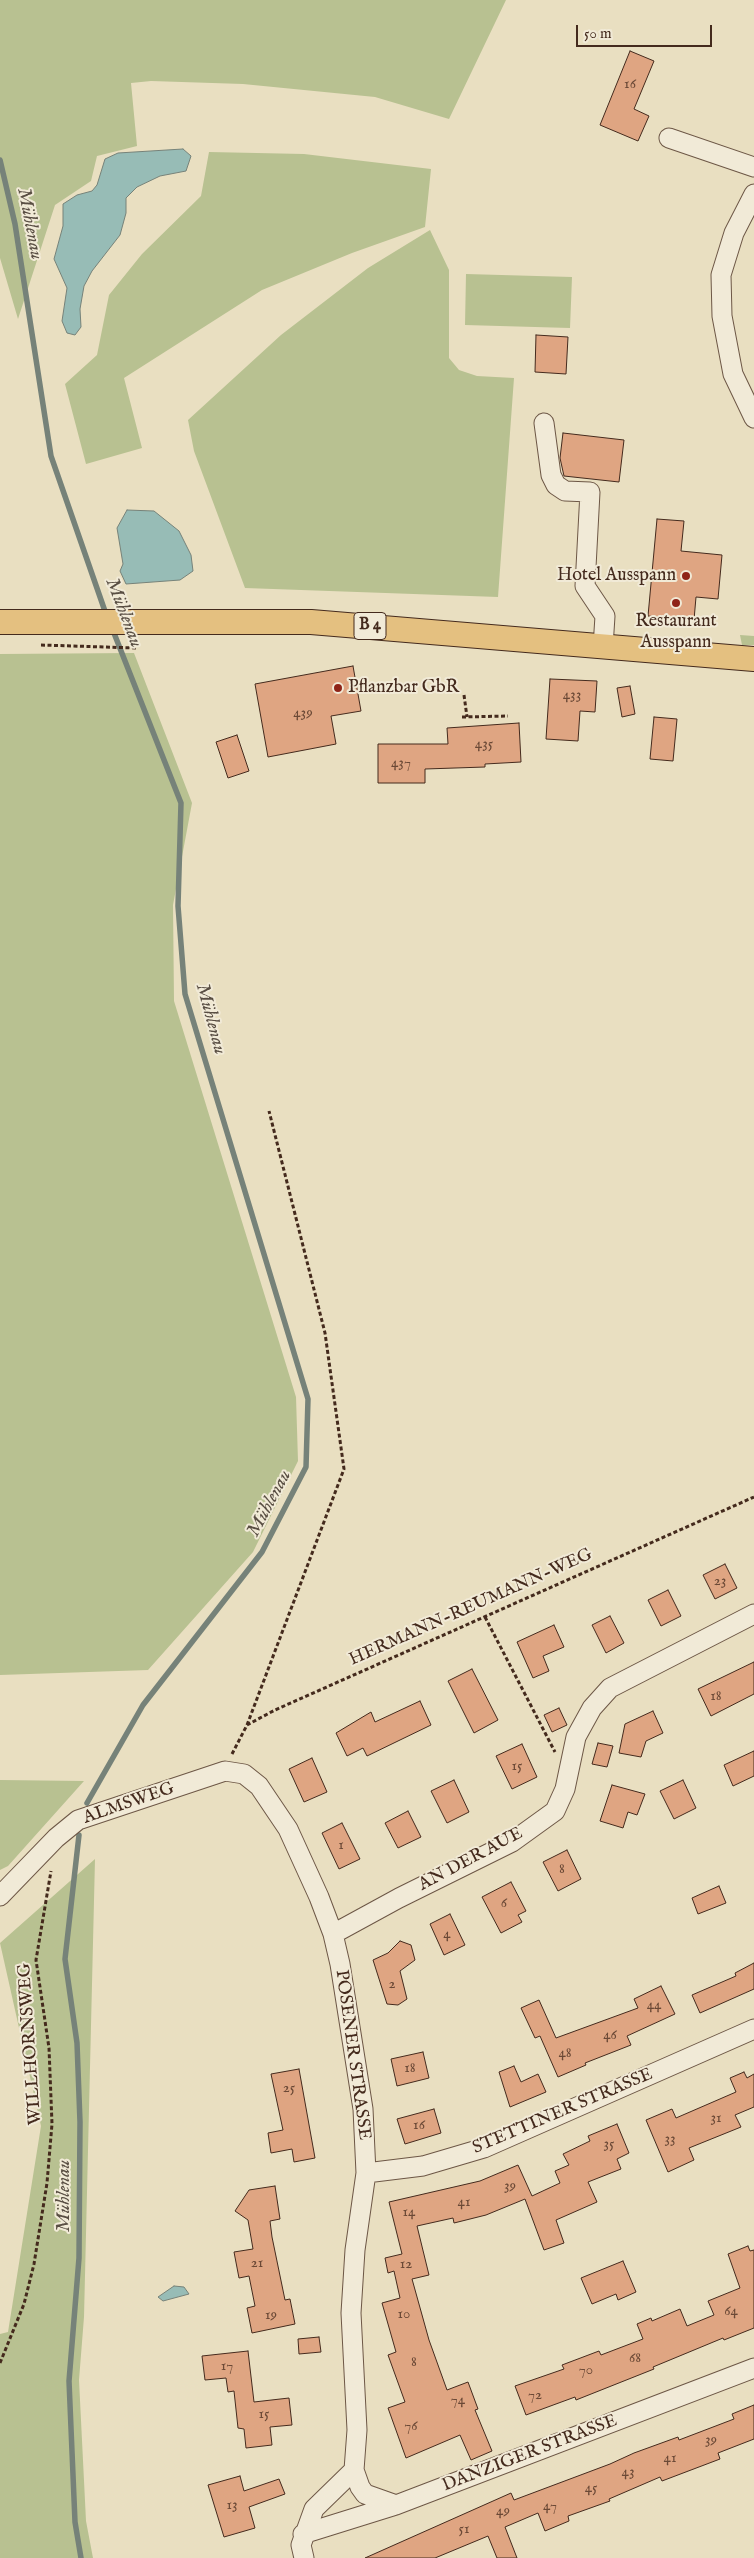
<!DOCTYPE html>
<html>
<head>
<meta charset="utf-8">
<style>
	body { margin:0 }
	#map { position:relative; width:754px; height:2558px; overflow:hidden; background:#e9dfc1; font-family:"IM FELL English",serif }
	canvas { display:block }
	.scale { position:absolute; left:576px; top:25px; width:136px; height:22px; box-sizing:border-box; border:2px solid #442a1d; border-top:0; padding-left:6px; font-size:15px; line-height:18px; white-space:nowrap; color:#442a1d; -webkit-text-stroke:4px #f1ead7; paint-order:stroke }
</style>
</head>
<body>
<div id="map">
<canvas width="754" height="2558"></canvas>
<div class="scale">50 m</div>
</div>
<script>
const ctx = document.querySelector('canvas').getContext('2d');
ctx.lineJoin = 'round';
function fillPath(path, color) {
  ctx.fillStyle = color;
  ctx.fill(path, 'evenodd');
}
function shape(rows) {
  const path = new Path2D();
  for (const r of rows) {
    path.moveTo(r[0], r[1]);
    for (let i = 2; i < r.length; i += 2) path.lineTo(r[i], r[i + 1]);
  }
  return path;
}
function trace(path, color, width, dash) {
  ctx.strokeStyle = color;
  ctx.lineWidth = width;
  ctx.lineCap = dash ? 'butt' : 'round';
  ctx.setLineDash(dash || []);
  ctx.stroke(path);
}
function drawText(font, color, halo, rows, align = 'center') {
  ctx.font = font + ' "IM FELL English",serif';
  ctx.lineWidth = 4;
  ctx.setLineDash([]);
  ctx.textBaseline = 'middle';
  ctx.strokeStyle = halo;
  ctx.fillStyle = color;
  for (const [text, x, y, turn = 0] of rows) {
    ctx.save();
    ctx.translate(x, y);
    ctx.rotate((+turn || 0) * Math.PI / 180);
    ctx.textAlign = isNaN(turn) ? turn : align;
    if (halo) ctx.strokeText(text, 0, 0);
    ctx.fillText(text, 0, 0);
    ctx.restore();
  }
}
fillPath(shape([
	[0,0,506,0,449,119,375,97,243,84,151,81,131,83,137,146,97,156,91,181,55,205,18,319,0,258],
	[209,152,304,154,431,169,425,227,352,253,262,290,124,378,142,448,86,464,65,384,97,355,109,295,142,254,201,196],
	[430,230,449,270,449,358,459,370,477,376,514,378,498,597,245,588,194,451,188,420,281,335,368,268],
	[466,274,572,277,570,328,465,325],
	[740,635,754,636,754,645,742,645],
	[134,653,192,803,173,905,174,1001,296,1397,298,1461,253,1552,148,1670,0,1675,0,654],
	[0,1780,84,1781,8,1866,0,1870],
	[95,1859,84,2317,79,2380,86,2521,93,2558,0,2558,0,2334,8,2332,41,2126,0,1943]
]), '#b8c191');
const water = shape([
	[183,149,191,156,186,171,160,176,137,187,126,198,126,213,120,235,92,271,84,286,80,309,81,327,75,335,67,333,62,321,67,288,54,259,63,226,63,204,77,195,92,191,97,185,105,159,118,153,183,149],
	[127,510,154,511,179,531,191,555,193,571,180,580,126,584,120,571,123,564,117,528,127,510],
	[174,2286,184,2287,189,2294,163,2301,158,2297,174,2286]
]);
fillPath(water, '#97bcb6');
trace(water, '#768279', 1);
trace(shape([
	[0,160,15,224,51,456,107,617],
	[87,1803,143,1705,262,1552,306,1467,308,1399,185,994,178,906,181,803,112,628],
	[79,1835,65,1959,77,2043,80,2122,79,2258,69,2381,75,2522,81,2558]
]), '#768279', 5.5);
const building = shape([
	[630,51,654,61,634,109,649,116,638,141,600,125,630,51],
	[536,335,568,337,566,374,535,372,536,335],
	[563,433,624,440,619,482,564,476,560,458,563,433],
	[657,519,684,521,681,551,722,555,718,599,696,597,694,620,648,616,657,519],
	[353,666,361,711,331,716,336,744,268,757,255,684,353,666],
	[550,679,597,681,595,712,580,711,578,741,546,739,550,679],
	[630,686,635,714,622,717,617,688,630,686],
	[654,717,677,719,673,761,650,759,654,717],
	[519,723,521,762,485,764,485,767,425,769,425,783,378,783,378,744,448,744,447,728,519,723],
	[237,735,249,771,228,778,216,742,237,735],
	[725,1564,737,1588,715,1599,703,1575,725,1564],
	[668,1590,681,1616,661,1626,648,1600,668,1590],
	[610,1616,624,1643,606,1653,592,1625,610,1616],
	[554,1625,564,1647,543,1656,549,1671,533,1678,517,1642,554,1625],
	[754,1662,754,1694,711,1716,698,1689,754,1662],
	[472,1669,498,1720,474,1733,448,1681,472,1669],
	[420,1701,431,1725,367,1756,363,1748,347,1756,336,1733,371,1712,375,1722,420,1701],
	[559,1708,567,1725,552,1732,544,1715,559,1708],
	[653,1711,663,1733,646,1741,641,1757,619,1753,625,1724,653,1711],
	[598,1743,613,1746,607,1767,592,1764,598,1743],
	[522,1744,537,1777,512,1789,496,1756,522,1744],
	[754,1751,754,1776,733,1786,724,1765,754,1751],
	[312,1758,327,1792,304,1802,289,1769,312,1758],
	[454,1780,469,1812,447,1823,431,1791,454,1780],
	[683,1780,696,1808,674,1819,660,1791,683,1780],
	[612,1785,645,1794,637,1815,628,1812,623,1828,600,1821,612,1785],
	[408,1811,421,1837,398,1848,385,1823,408,1811],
	[342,1823,360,1859,339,1869,322,1833,342,1823],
	[567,1850,581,1879,558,1891,543,1862,567,1850],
	[511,1882,526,1911,518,1915,522,1922,501,1933,482,1897,511,1882],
	[719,1886,726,1903,698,1914,692,1898,719,1886],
	[450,1914,465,1945,444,1955,430,1924,450,1914],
	[400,1941,411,1945,415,1960,400,1971,407,1999,398,2005,387,2004,373,1960,388,1953,400,1941],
	[754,1963,754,1989,700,2013,692,1995,736,1976,735,1973,754,1963],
	[661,1986,675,2014,627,2036,631,2045,585,2063,586,2065,558,2077,540,2036,535,2038,521,2008,539,2000,556,2038,638,2008,634,1999,661,1986],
	[423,2052,429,2078,397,2086,391,2059,423,2052],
	[514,2066,521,2082,538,2074,546,2092,510,2107,499,2072,514,2066],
	[299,2069,315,2158,294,2162,292,2149,271,2153,268,2133,283,2130,271,2074,299,2069],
	[744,2072,747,2078,754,2074,754,2107,735,2115,741,2127,689,2148,694,2160,668,2172,646,2120,672,2109,676,2118,736,2092,730,2078,744,2072],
	[434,2109,441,2133,405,2144,397,2119,434,2109],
	[617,2124,629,2153,617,2159,621,2169,588,2182,597,2202,556,2220,564,2243,544,2250,525,2199,486,2215,454,2223,453,2218,417,2226,429,2275,412,2279,429,2340,447,2390,468,2382,478,2409,475,2410,492,2451,471,2460,460,2435,406,2458,388,2408,405,2402,388,2355,396,2352,382,2303,400,2298,394,2271,388,2273,385,2258,402,2254,389,2202,480,2181,518,2165,532,2196,560,2183,555,2171,569,2165,563,2154,590,2141,588,2136,617,2124],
	[275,2186,280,2219,270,2221,272,2237,285,2300,290,2299,295,2324,252,2333,247,2308,255,2306,249,2276,239,2278,234,2252,253,2249,248,2220,235,2211,249,2190,275,2186],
	[748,2246,750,2251,754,2250,754,2328,724,2340,723,2338,653,2367,654,2369,576,2400,575,2397,526,2415,515,2386,564,2369,562,2365,599,2351,601,2355,643,2339,637,2324,651,2318,652,2321,680,2309,687,2326,714,2315,708,2301,740,2288,728,2254,748,2246],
	[623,2261,636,2292,618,2300,616,2294,592,2304,581,2278,623,2261],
	[319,2337,321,2352,299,2354,298,2339,319,2337],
	[248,2351,254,2402,289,2398,292,2425,270,2427,272,2445,246,2448,244,2429,238,2428,234,2391,228,2392,226,2378,205,2380,202,2356,248,2351],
	[754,2405,754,2439,718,2453,720,2459,662,2481,660,2477,609,2499,610,2501,568,2516,569,2521,545,2531,538,2513,505,2527,517,2558,497,2558,488,2536,435,2558,365,2558,511,2493,514,2500,610,2464,634,2453,678,2437,679,2440,734,2419,732,2414,754,2405],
	[240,2476,244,2491,279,2479,285,2494,249,2507,255,2528,224,2537,208,2485,240,2476]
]);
fillPath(building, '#dfa582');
trace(building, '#442a1d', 1);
const minor = shape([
	[669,138,754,167],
	[754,194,734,233,721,275,722,316,733,374,754,418],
	[544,423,551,475,556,485,565,491,590,492,585,586,605,616,603,647],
	[0,1896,56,1838,78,1820,225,1771,244,1774,259,1786,288,1829,319,1897,333,1934,340,1964,363,2109,366,2173,355,2250,351,2313,357,2430,354,2470,360,2487,365,2494,396,2505],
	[333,1934,399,1898,512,1842,555,1811,565,1789,576,1737,592,1708,610,1688,754,1614],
	[366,2173,423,2166,484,2148,754,2029],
	[303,2534,396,2505,754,2368],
	[304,2558,301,2545,314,2509,354,2470]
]);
const major = shape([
	[0,622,311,622,754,659]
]);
trace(minor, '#6d5746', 21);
trace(major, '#442a1d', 26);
trace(shape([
	[41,645,136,648],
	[464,695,467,717],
	[462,717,508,716],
	[485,1617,555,1752],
	[247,1725,344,1469,325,1333,269,1111],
	[232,1754,247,1725,275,1710,754,1497],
	[0,2363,24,2304,34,2264,47,2183,52,2124,49,2048,36,1960,51,1871]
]), '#442a1d', 3, [4, 2.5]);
trace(minor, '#f1ead7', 19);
trace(major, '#e4c080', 24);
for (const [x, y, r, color] of [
	[686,576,5,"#8f2418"],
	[676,603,5,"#8f2418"],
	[338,688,5,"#8f2418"]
]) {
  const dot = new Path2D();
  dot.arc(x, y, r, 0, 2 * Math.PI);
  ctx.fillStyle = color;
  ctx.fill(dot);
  trace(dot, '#f1ead7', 2);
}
drawText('15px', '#6b4936', null, [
	["16",630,85],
	["433",572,696],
	["439",303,714],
	["435",484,745],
	["437",401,764],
	["23",720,1582],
	["18",716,1697],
	["15",517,1767],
	["1",341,1846],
	["8",562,1870],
	["6",504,1904],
	["4",447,1935],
	["2",392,1985],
	["44",654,2006],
	["46",610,2036],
	["48",565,2054],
	["18",410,2069],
	["25",289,2089],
	["31",716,2119],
	["16",419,2126],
	["33",670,2140],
	["35",609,2145],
	["39",510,2187],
	["41",464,2203],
	["14",409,2213],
	["21",257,2264],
	["12",406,2265],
	["64",731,2312],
	["10",404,2315],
	["19",271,2316],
	["68",635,2359],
	["8",414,2363],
	["17",227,2367],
	["70",586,2371],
	["72",535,2396],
	["74",458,2401],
	["15",264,2415],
	["76",411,2427],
	["39",711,2441],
	["41",670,2459],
	["43",628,2473],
	["45",591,2489],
	["13",232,2506],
	["47",550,2507],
	["49",503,2512],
	["51",464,2530]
]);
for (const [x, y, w] of [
	[370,626,32]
]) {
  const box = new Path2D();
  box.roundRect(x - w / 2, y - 13.5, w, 27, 4);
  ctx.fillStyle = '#f1ead7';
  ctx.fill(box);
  trace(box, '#442a1d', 1);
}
drawText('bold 16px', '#442a1d', null, [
	["B 4",370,626]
]);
drawText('18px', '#442a1d', '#f1ead7', [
	["Hotel Ausspann",676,576],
	["Restaurant",676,622,"center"],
	["Ausspann",676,643,"center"],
	["Pflanzbar GbR",348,688,"left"]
], 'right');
drawText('18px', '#442a1d', '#f1ead7', [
	["HERMANN-REUMANN-WEG",471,1608,-24],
	["ALMSWEG",129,1804,-19],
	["AN DER AUE",471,1860,-28],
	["WILLHORNSWEG",31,2044,-94],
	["POSENER STRASSE",352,2055,82],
	["STETTINER STRASSE",563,2112,-23],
	["DANZIGER STRASSE",530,2454,-21]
]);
drawText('italic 19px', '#594e43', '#f1ead7', [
	["Mühlenau",29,224,79],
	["Mühlenau",123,613,69],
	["Mühlenau",210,1019,75],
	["Mühlenau",270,1504,-62],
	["Mühlenau",65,2196,-90]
]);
</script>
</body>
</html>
